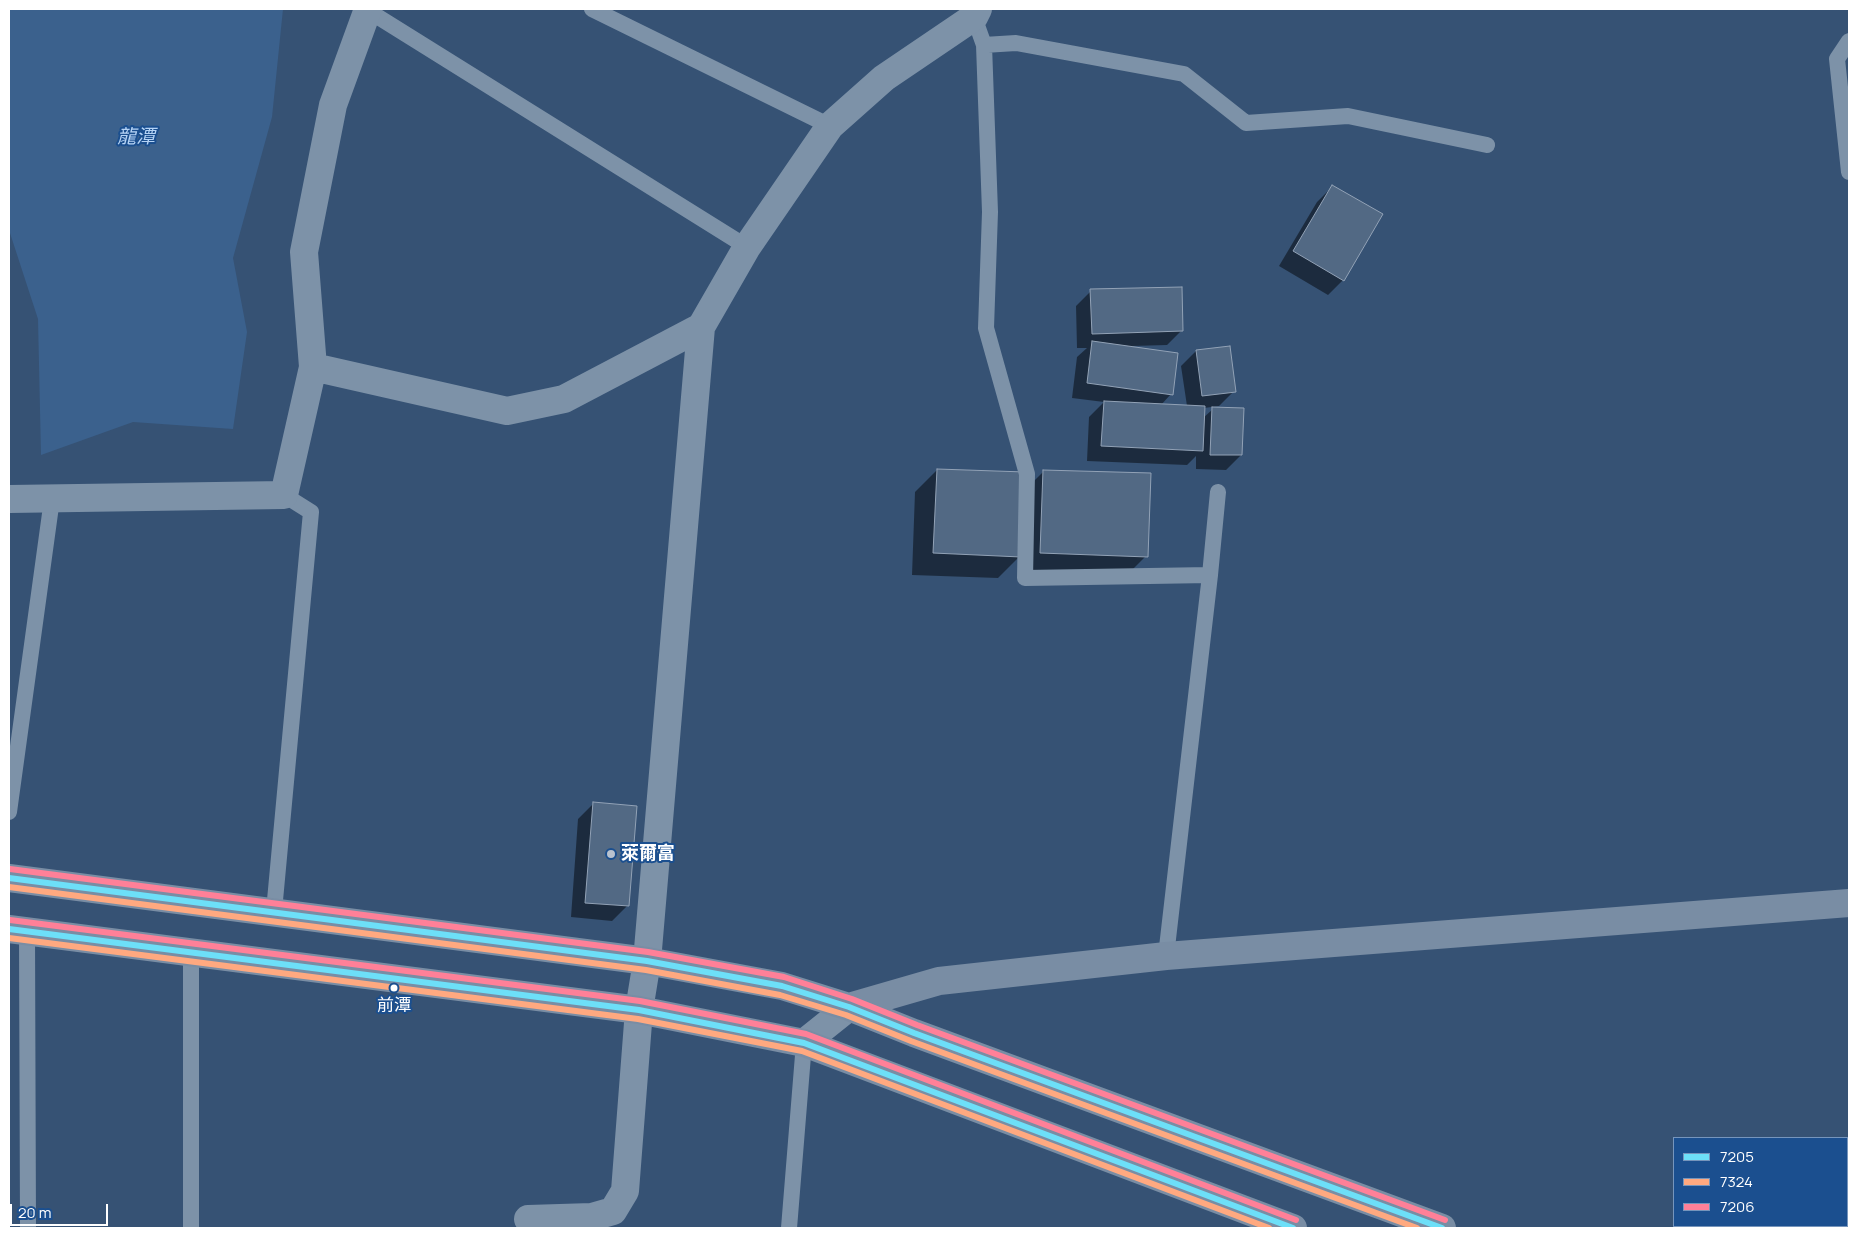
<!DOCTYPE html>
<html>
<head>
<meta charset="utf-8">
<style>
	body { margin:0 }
	#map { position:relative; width:1858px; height:1237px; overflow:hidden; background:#365274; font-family:Manrope,sans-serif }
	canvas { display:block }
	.frame { position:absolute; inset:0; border:10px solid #fff; pointer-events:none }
	.legend { position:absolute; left:1673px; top:1137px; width:175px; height:90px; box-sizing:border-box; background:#1b4f8f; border:1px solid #7695bc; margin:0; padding:6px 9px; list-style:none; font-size:15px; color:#fff }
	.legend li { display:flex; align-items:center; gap:10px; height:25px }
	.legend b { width:25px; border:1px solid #7695bc }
	.scale { position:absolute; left:10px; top:1204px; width:98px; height:22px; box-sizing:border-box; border:2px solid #fff; border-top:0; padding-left:6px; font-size:15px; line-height:18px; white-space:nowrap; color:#fff; -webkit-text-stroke:4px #1b4f8f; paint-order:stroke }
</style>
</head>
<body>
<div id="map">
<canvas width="1858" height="1237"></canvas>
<div class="frame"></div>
<ul class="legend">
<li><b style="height:6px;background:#6ddff8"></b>7205</li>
<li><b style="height:6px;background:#ffa980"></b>7324</li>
<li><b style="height:6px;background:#ff8098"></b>7206</li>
</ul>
<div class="scale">20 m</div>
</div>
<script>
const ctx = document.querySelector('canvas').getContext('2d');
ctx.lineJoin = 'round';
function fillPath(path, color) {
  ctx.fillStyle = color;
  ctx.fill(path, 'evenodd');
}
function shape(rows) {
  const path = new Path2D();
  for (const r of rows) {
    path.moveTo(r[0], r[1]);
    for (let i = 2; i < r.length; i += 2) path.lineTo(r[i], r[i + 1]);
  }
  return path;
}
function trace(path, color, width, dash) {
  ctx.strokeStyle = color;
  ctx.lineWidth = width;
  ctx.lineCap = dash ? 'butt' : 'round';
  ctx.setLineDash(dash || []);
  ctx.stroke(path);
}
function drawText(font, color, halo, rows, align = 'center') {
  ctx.font = font + ' Manrope,"Noto Sans TC",sans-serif';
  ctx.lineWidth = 4;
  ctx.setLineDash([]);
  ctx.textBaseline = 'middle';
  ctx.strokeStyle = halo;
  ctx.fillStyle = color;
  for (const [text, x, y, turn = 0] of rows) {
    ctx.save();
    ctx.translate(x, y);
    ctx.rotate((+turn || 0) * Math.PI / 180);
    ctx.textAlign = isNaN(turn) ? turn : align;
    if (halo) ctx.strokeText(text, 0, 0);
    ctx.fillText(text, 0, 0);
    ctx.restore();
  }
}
fillPath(shape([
	[9,9,283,9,272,117,233,258,247,332,233,429,133,422,41,455,38,319,9,230]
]), '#3b618d');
fillPath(shape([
	[1332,187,1343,280,1328,295,1279,266,1317,202],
	[1091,291,1182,330,1167,345,1132,346,1171,394,1161,405,1187,406,1181,366,1196,351,1234,391,1219,406,1204,408,1203,418,1213,409,1241,455,1226,470,1196,469,1196,456,1187,465,1087,461,1089,417,1104,402,1072,398,1077,357,1087,348,1077,348,1076,306],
	[937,470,1023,492,1044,471,1146,556,1124,578,1019,575,1019,557,998,578,912,575,915,492],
	[593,804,627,906,612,921,571,917,578,819]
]), '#0007');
const building = shape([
	[1332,185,1383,214,1344,281,1293,251,1332,185],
	[1182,287,1183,331,1092,334,1090,289,1182,287],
	[1092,341,1178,353,1173,395,1087,383,1092,341],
	[1230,346,1236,392,1202,396,1196,350,1230,346],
	[1104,401,1205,406,1203,451,1101,446,1104,401],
	[1212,407,1244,408,1242,455,1210,455,1212,407],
	[937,469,1025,472,1021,557,933,553,937,469],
	[1043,470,1151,473,1148,557,1040,553,1043,470],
	[593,802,637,806,629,906,585,903,593,802]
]);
fillPath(building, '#526984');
trace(building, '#92a2b6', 1);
trace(shape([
	[592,9,830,126],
	[367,10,747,247],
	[974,17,984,45,990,212,986,328,1027,474,1025,578,1210,575,1166,956],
	[1849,41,1837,59,1849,172],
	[984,45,1016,43,1184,74,1246,123,1348,116,1487,145],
	[1210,575,1218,492],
	[9,812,52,499],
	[274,911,311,512,284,495],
	[27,931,28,1228],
	[191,953,191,1228],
	[789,1228,804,1043]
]), '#7d92a8', 16);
trace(shape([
	[313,367,507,411,564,399,701,327,747,247,830,126,884,78,974,17,978,9],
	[9,499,284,495,313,367,304,252,333,105,368,9],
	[804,1043,849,1007],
	[528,1219,592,1217,613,1211,625,1191,639,1010,647,961,701,327]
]), '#7d92a8', 28);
trace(shape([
	[9,878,647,961,782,986,849,1007,914,1033,1442,1228],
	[9,929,639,1010,804,1043,1293,1228],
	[849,1007,939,981,1166,956,1849,903]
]), '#798da4', 28);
trace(shape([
	[9,878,647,961,782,986,849,1007,914,1033,1442,1228],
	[9,929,639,1010,804,1043,1293,1228]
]), '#6ddff8', 6);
trace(shape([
	[9,887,646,970,780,995,846,1015,911,1041,1417,1228],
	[9,938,638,1019,802,1051,1269,1228]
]), '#ffa980', 6);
trace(shape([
	[10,869,648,952,784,977,852,999,917,1025,1445,1220],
	[10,920,640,1001,806,1034,1296,1220]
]), '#ff8098', 6);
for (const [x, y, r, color] of [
	[611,854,5,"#b9c2ce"],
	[394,988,4.5,"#fff"]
]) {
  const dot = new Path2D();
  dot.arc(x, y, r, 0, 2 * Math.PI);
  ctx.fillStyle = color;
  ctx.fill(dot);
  trace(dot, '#1b4f8f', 2);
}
drawText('17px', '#fff', '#1b4f8f', [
	["前潭",394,1006]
]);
drawText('bold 18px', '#fff', '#1b4f8f', [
	["萊爾富",621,854]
], 'left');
drawText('italic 19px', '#b5d3f5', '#1b4f8f', [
	["龍潭",136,138]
]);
</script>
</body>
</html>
